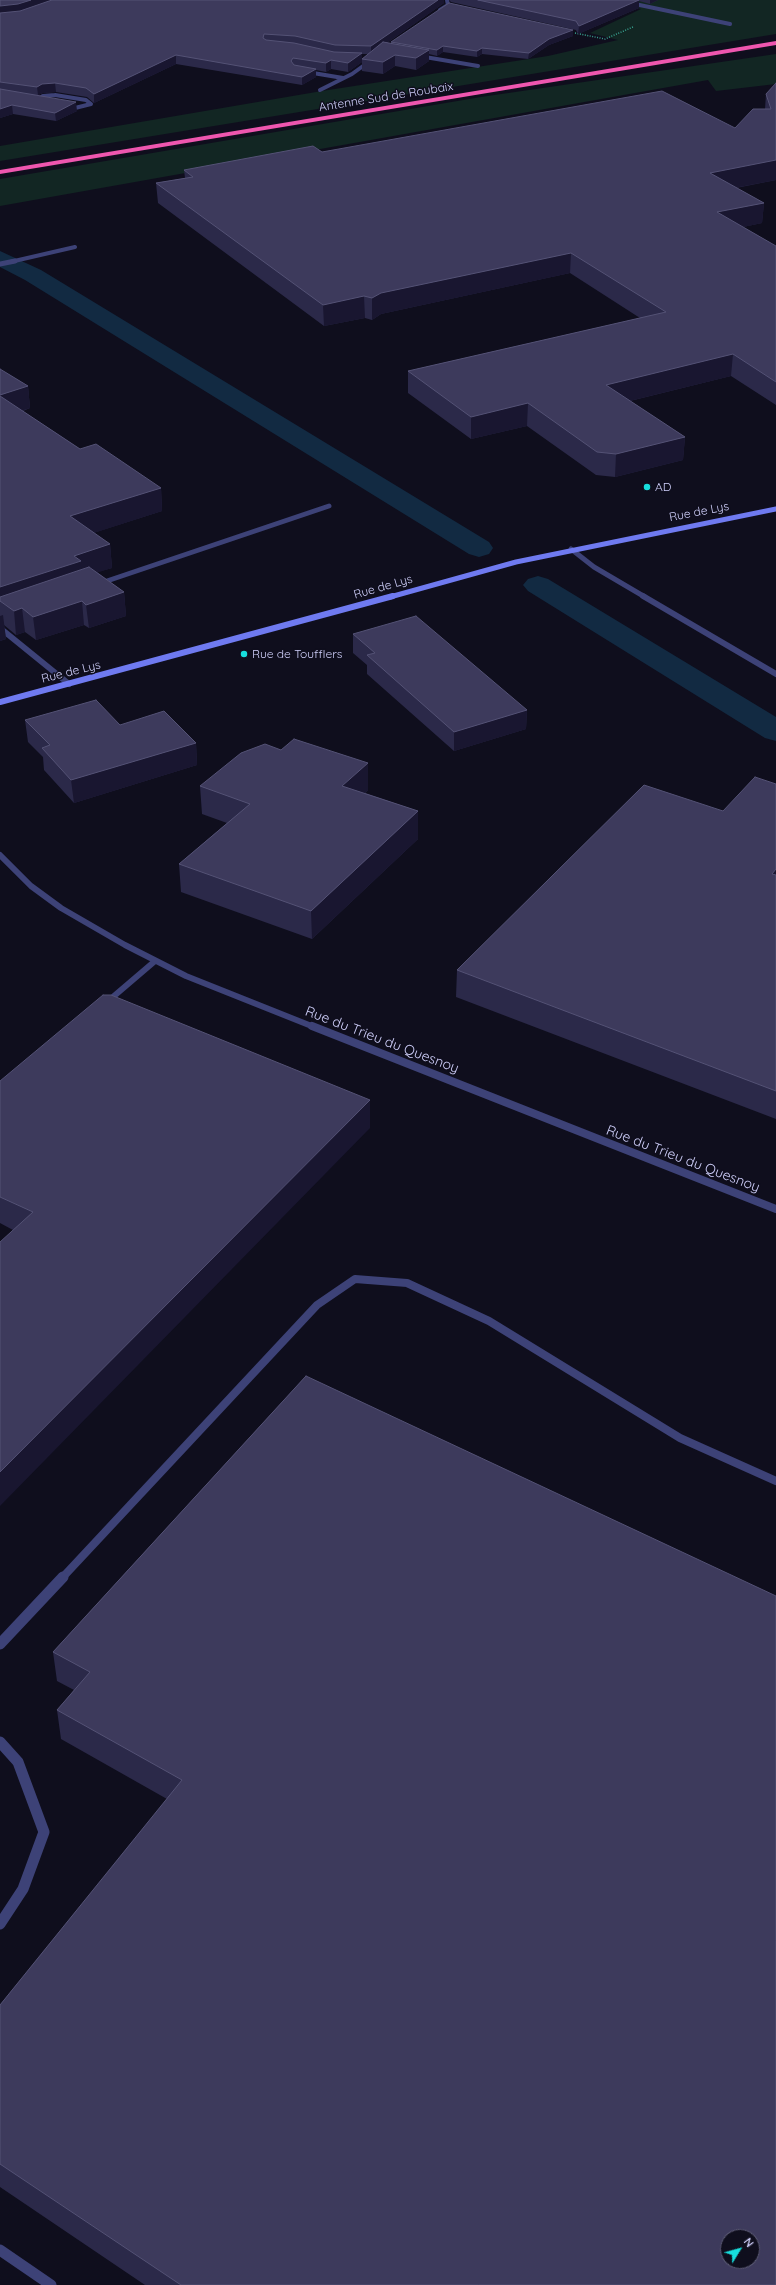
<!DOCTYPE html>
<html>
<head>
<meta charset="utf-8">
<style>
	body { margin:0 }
	#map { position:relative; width:776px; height:2285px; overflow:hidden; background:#0f0e1d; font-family:Quicksand,sans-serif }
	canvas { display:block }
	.north { position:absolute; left:720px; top:2229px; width:40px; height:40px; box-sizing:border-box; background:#0f0e1d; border:1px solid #5c5b75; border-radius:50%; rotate:53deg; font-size:11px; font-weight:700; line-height:16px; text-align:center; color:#cfcffa }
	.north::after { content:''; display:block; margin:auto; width:14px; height:18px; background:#17dedd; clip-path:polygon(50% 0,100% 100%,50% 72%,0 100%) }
</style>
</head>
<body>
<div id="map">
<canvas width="776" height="2285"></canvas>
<div class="north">N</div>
</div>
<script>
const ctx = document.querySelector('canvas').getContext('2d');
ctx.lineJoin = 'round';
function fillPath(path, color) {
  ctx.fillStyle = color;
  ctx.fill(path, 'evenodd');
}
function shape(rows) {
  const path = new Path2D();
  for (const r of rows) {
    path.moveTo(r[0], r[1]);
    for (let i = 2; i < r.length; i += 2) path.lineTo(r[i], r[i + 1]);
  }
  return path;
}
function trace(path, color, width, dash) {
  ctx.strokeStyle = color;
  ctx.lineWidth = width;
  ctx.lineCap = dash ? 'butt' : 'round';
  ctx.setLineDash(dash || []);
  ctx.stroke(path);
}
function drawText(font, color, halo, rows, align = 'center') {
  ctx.font = font + ' Quicksand,sans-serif';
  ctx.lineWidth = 3;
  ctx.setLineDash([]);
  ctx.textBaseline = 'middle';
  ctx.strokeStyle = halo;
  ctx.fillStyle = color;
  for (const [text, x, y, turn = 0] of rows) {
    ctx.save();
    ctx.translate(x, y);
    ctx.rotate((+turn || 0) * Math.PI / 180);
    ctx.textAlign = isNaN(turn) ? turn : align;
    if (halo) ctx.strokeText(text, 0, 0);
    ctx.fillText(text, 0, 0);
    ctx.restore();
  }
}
fillPath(shape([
	[610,0,776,0,776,34,0,161,0,146,322,91,548,56,618,40,590,33,641,9],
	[776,54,776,84,716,91,708,80,0,206,0,179,481,97]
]), '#122623');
fillPath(shape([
	[0,251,41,270,489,542,493,548,489,554,479,557,469,554,25,280,0,267,0,251],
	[538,576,548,579,776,717,776,741,765,738,528,591,523,585,528,579,538,576]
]), '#122a42');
trace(shape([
	[575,33,605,39,633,27]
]), '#39a492', 1.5, [1, 1.5]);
trace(shape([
	[307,72,343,78],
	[320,90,352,74,370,61],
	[55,95,86,100,91,104,75,108,36,101,43,96,55,95]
]), '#3d4277', 4);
trace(shape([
	[571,549,594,567,645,597]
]), '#3d4277', 5);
trace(shape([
	[643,596,776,674],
	[107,1002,155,961]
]), '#3d4277', 6);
trace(shape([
	[62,1578,317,1305,355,1279,407,1283,489,1321,680,1438,776,1481]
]), '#3d4277', 8);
trace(shape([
	[0,1644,63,1577],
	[0,1742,18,1762,44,1832,23,1889,0,1924],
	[0,2250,51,2285]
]), '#3d4277', 11);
trace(shape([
	[616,0,730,24],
	[440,10,448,5,447,0],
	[419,56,478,66],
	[10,262,75,247]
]), '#3d4277', 4);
trace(shape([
	[0,264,15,261],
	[98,584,329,506]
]), '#3d4277', 5);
trace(shape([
	[0,628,69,684],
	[0,855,31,886,61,908,125,945,186,976,314,1027]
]), '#3d4277', 6);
trace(shape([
	[312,1026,776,1209]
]), '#3d4277', 8);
trace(shape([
	[390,597,516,562,776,509]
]), '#6f7af0', 5);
trace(shape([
	[0,702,393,596]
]), '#6f7af0', 6);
fillPath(shape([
	[776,41,776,45,0,174,0,170,776,41]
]), '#ee56af');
fillPath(shape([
	[0,0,444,3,387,43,391,44,391,42,573,30,573,36,549,45,528,59,482,54,477,57,443,52,437,56,429,54,429,61,416,70,395,66,383,74,362,71,362,62,348,72,331,69,326,72,316,70,316,77,302,85,176,64,94,103,87,97,56,92,43,93,38,95,31,95,77,111,56,121,13,114,0,118],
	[362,54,368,54,362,59],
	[449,0,658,0,650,4,639,1,639,8,578,34,576,30,451,2],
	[776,83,776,180,736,188,764,203,762,223,743,227,776,246,776,405,731,376,630,401,685,437,683,460,615,477,596,475,527,426,471,439,408,393,408,371,640,318,570,273,381,314,372,320,365,318,324,326,158,203,156,183,185,178,184,170,322,152,735,128,765,109,766,94],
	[0,369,28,386,30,408,23,411,80,449,161,488,162,511,93,533,110,544,112,568,97,572,124,592,126,616,89,628,84,625,36,640,25,632,16,635,4,625,6,639,0,641],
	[353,634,527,710,526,729,454,751,367,674,367,665,353,653],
	[25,720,120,725,196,743,197,765,74,803,44,770,43,757,28,742],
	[776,784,776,1119,456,997,457,970,723,811],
	[200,786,368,790,365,793,418,811,418,839,312,939,181,892,179,864,227,823,202,814],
	[0,1081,370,1100,370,1128,13,1230,0,1223],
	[306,1376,776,2285,145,2285,0,2187,0,2005,167,1799,61,1739,57,1710,74,1690,57,1681,53,1652]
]), '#2b2949');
fillPath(shape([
	[31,0,55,0,19,13,0,15,0,6],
	[438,0,444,0,444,3,371,54,371,46],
	[639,0,639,8,578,34,579,26],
	[650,0,658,0,650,4],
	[573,30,573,36,549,45,528,59,529,53,549,39],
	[443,46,443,52,437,56,437,50],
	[482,48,482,54,477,57,477,51],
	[429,50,429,61,416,70,416,58],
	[362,53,362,62,348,72,348,63],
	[176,55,176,64,94,103,94,94],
	[395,55,395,66,383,74,383,62],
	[331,60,331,69,326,72,326,63],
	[316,69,316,77,302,85,302,77],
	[55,83,56,92,43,93,38,95,37,87,42,84],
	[76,102,77,111,56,121,55,113],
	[12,105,13,114,0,118,0,109],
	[776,160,776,180,708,193,710,173],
	[764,203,762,223,715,233,717,212],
	[571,253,570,273,381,314,372,320,372,298,381,293],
	[364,296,365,318,324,326,323,305],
	[733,354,731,376,605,407,606,385],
	[28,386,30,408,2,417,0,401,0,395],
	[528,403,527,426,471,439,471,417],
	[685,437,683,460,615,477,616,454],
	[161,488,162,511,72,540,70,516],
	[110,544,112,568,83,577,0,601,0,587,74,556],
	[124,592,126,616,89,628,86,605],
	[82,601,84,625,36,640,33,617],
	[22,608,25,632,16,635,14,611],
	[3,615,6,639,0,641,0,616],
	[527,710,526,729,454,751,454,732],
	[196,743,197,765,74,803,71,780],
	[368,763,368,790,342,813,342,786],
	[418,811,418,839,312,939,311,911],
	[776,869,776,891,772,874],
	[370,1100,370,1128,0,1506,0,1472]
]), '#191630');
const building = shape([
	[0,0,31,0,18,4,0,6,0,0],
	[52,0,438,0,371,46,335,45,295,36,264,34,263,38,266,40,294,43,334,52,362,53,348,63,331,60,326,63,293,58,291,61,294,65,316,69,302,77,176,55,94,94,86,88,55,83,42,84,37,87,0,82,0,13,20,11,52,0],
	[478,0,639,0,579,26,576,21,478,0],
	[449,3,573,30,549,39,529,53,482,48,477,51,443,46,437,50,391,42,449,3],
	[383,42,429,50,416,58,395,55,383,62,362,59,383,42],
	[776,83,776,160,710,173,764,203,717,212,776,246,776,382,733,354,606,385,685,437,616,454,597,452,528,403,471,417,408,371,666,312,571,253,381,293,372,298,364,296,323,305,156,183,193,177,184,170,313,146,322,152,662,91,735,128,753,109,771,109,766,94,776,83],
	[0,89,76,102,55,113,12,105,0,109,0,89],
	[0,369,28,386,0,395,0,369],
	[0,396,80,449,96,444,161,488,70,516,110,544,74,556,81,561,0,587,0,396],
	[89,567,124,592,86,605,82,601,33,617,22,608,14,611,0,601,0,597,89,567],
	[416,616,527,710,454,732,367,655,375,653,353,634,416,616],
	[96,700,120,725,164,711,196,743,71,780,42,748,50,745,25,720,96,700],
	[294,739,368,763,342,786,418,811,311,911,179,864,250,804,200,786,241,753,265,744,281,750,294,739],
	[755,777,776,784,776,869,772,874,776,875,776,1091,457,970,644,785,723,811,755,777],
	[103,995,111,995,370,1100,0,1472,0,1242,33,1212,0,1197,0,1081,103,995],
	[306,1376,776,1596,776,2285,181,2285,0,2164,0,2005,182,1780,57,1710,90,1672,53,1652,306,1376],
	[728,2237,752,2237,752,2261,728,2261,728,2237]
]);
fillPath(building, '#3d3a5c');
trace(building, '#545275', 1);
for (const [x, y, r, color] of [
	[647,487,4,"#17dedd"],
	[244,654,4,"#17dedd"]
]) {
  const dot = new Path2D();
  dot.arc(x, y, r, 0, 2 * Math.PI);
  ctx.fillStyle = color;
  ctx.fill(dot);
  trace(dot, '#0f0e1d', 1.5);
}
drawText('12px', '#cfcffa', '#0f0e1d', [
	["Antenne Sud de Roubaix",386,97,-9],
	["Rue de Lys",699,512,-11],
	["Rue de Lys",383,587,-16],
	["Rue de Lys",71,672,-14]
]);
drawText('12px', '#cfcffa', '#0f0e1d', [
	["AD",655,487],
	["Rue de Toufflers",252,654]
], 'left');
drawText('14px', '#cfcffa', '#0f0e1d', [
	["Rue du Trieu du Quesnoy",382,1040,21],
	["Rue du Trieu du Quesnoy",683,1159,21]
]);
</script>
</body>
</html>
